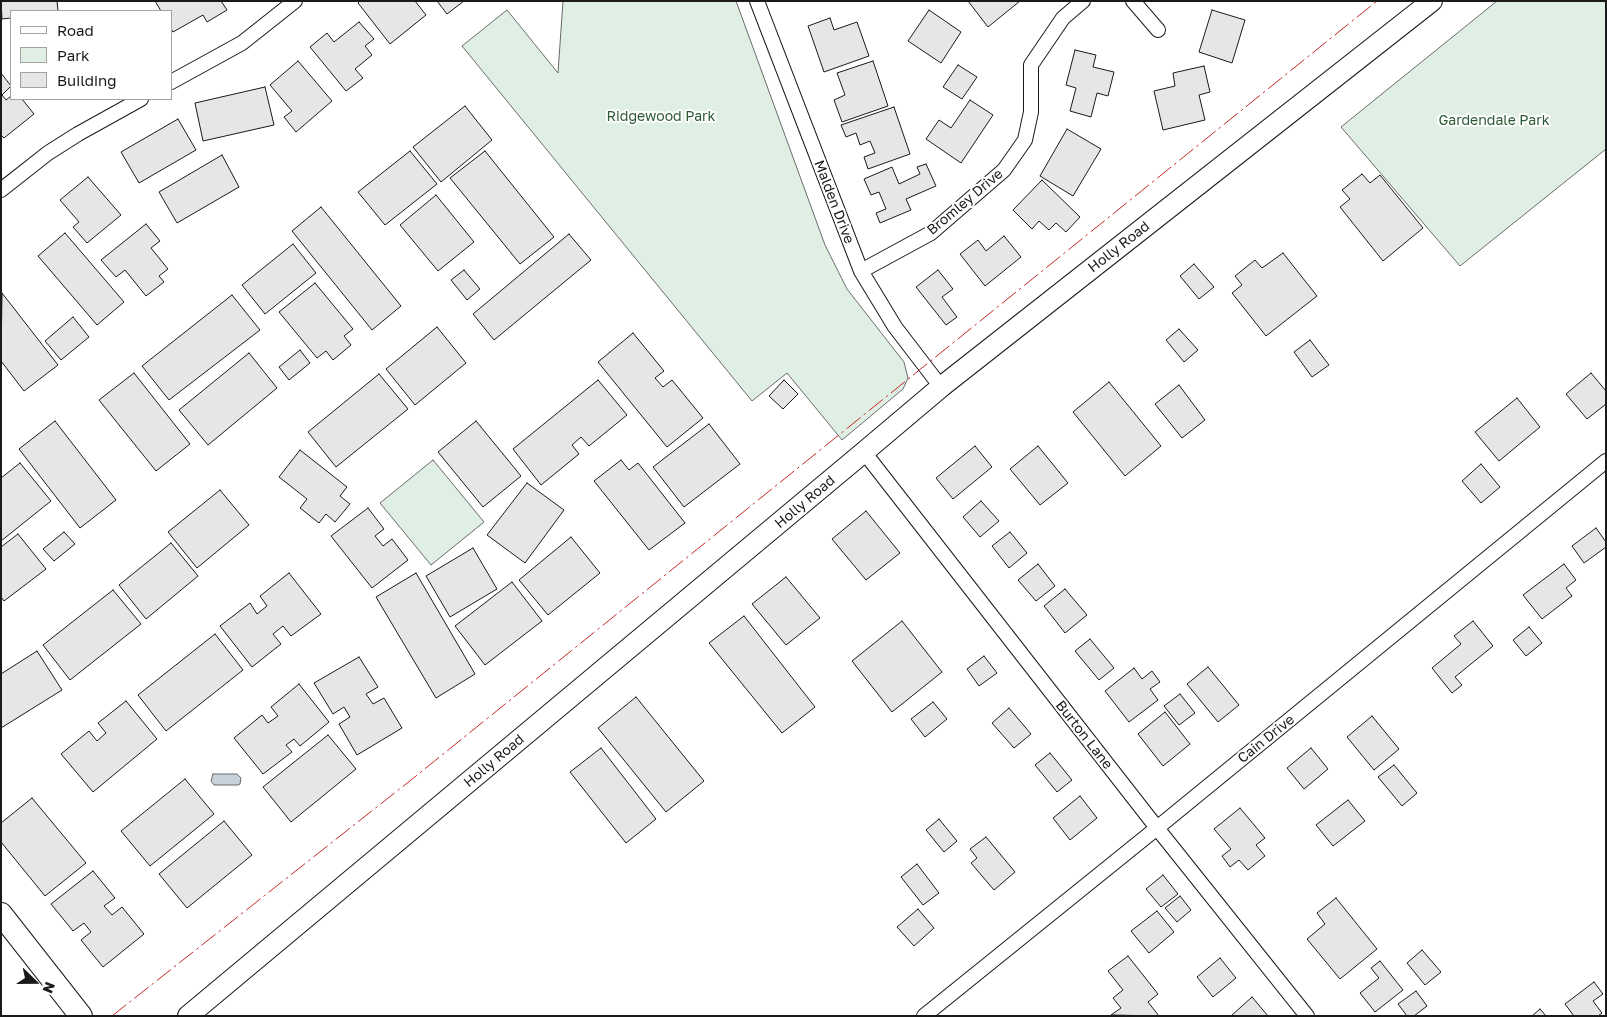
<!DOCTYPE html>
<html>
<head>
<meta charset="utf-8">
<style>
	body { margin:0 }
	#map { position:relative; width:1607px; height:1017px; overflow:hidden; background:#fff; font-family:"Golos Text",sans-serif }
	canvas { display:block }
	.frame { position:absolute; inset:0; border:2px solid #1a1a1a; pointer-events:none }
	.legend { position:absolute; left:10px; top:10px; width:162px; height:90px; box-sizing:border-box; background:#fff; border:1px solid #a3a3a3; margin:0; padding:6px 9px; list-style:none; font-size:15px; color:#1a1a1a }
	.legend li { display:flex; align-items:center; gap:10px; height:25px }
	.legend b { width:25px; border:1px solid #a3a3a3 }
	.north { position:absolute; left:10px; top:957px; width:50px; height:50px; -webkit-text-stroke:4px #fff; paint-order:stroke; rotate:112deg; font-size:14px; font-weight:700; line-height:20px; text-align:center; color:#1a1a1a }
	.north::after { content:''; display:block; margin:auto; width:18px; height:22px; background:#1a1a1a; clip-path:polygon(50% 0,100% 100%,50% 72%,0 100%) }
</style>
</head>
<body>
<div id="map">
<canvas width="1607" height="1017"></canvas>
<div class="frame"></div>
<ul class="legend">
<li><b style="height:6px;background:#fff"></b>Road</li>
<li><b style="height:14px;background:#e0efe3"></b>Park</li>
<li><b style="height:14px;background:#e6e6e6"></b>Building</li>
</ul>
<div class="north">N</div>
</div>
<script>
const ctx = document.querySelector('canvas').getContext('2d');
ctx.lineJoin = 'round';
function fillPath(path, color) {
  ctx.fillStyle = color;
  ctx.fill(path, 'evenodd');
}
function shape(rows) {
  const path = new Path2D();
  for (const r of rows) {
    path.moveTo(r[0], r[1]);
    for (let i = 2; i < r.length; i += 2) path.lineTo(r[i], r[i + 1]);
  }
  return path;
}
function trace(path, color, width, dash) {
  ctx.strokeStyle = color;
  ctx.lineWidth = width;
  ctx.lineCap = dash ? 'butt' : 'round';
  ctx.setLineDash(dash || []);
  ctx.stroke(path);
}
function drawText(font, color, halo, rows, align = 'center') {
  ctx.font = font + ' "Golos Text",sans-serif';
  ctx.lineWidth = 4;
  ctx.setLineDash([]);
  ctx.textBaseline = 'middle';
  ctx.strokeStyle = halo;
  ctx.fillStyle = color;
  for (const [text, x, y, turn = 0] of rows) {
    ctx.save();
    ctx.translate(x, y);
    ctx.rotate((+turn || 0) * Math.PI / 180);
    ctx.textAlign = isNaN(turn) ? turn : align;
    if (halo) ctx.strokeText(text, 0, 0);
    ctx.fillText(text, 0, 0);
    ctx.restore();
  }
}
const green = shape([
	[563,1,736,1,825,245,847,289,904,362,908,378,903,389,842,440,787,373,752,401,462,46,507,10,558,73,563,1],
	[1497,1,1606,1,1606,149,1460,266,1341,127,1497,1],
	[433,460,484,522,431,565,380,503,433,460]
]);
fillPath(green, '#e0efe3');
trace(green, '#6a6a6a', 1);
const water = shape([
	[213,774,237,774,241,778,240,784,238,785,214,785,211,781,213,774]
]);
fillPath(water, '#c6d2dc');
trace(water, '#6a6a6a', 1);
const building = shape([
	[1,1,57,1,58,11,11,11,11,18,2,19,1,1],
	[155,1,221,1,227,10,207,22,203,15,173,32,171,29,171,11,161,11,155,1],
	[360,1,415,1,426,15,390,44,358,3,360,1],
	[437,1,464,1,447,14,437,1],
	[968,1,1020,1,988,27,968,1],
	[929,10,961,32,941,63,908,41,929,10],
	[1212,10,1245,20,1232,63,1199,52,1212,10],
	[830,18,834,30,857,22,869,56,824,72,808,26,830,18],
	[359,22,374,39,365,46,372,55,355,69,363,78,346,91,310,47,327,33,334,42,359,22],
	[1075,50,1096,55,1093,67,1114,72,1108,96,1097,93,1091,117,1070,111,1076,88,1066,85,1075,50],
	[298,61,332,101,296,132,284,117,292,111,270,85,298,61],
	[873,61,888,106,842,122,834,100,845,95,837,73,873,61],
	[958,65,977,77,962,99,943,87,958,65],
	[1204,66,1210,92,1199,95,1205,120,1163,130,1154,91,1175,86,1173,73,1204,66],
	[1,73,11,86,2,95,6,100,11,96,11,99,22,99,34,114,4,138,1,135,1,73],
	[265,87,274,125,203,141,195,103,265,87],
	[970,100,993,115,961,163,926,139,939,120,951,128,970,100],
	[465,106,492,140,441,182,413,147,465,106],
	[894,107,910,154,868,169,864,157,875,153,870,141,860,145,856,133,846,137,841,125,894,107],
	[178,119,196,150,139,183,121,152,178,119],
	[1067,129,1101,149,1073,196,1040,176,1067,129],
	[410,151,437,184,385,225,358,192,410,151],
	[485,151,554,237,520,264,450,178,485,151],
	[222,155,239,187,177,223,159,192,222,155],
	[926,164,936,186,906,199,911,210,880,223,876,213,886,209,879,192,871,195,864,179,892,167,899,184,920,174,917,167,926,164],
	[1362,174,1370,183,1380,175,1423,228,1383,261,1340,207,1350,199,1342,190,1362,174],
	[88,177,121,215,87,243,73,227,79,222,60,200,88,177],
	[1042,180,1080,217,1066,232,1056,223,1049,230,1039,221,1032,229,1013,210,1042,180],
	[436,195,474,242,438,271,400,225,436,195],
	[321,207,401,306,372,330,292,231,321,207],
	[146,224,160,241,151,248,168,269,159,276,164,282,146,296,125,270,116,277,101,260,146,224],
	[65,233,124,302,97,325,38,256,65,233],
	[569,234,591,260,494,340,473,314,569,234],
	[1004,236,1021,257,985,286,960,254,978,240,986,251,1004,236],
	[293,244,316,273,265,314,242,285,293,244],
	[1283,253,1317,296,1266,336,1232,293,1242,285,1235,276,1255,260,1262,268,1283,253],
	[1194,264,1214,287,1199,299,1180,276,1194,264],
	[464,270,480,289,467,300,451,280,464,270],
	[938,270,953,289,942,297,957,317,946,325,916,287,938,270],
	[315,283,353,329,344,336,351,345,333,360,326,351,317,358,279,312,315,283],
	[2,293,58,365,24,391,1,361,2,293],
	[232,295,260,330,169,400,142,366,232,295],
	[73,317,89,337,61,360,45,341,73,317],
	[437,327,466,363,415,405,386,369,437,327],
	[1179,329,1198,350,1184,362,1166,340,1179,329],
	[633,333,664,371,655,378,663,387,672,380,703,418,667,447,598,362,633,333],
	[1310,340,1329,365,1312,377,1294,352,1310,340],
	[300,350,310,363,289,380,279,367,300,350],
	[249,353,277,388,208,445,179,410,249,353],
	[134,373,190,444,156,471,99,400,134,373],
	[1591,373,1606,391,1606,404,1587,419,1566,394,1591,373],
	[379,374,408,409,336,467,308,432,379,374],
	[598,380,627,415,589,446,581,437,572,445,579,454,541,485,513,449,598,380],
	[784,380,798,394,783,409,769,396,784,380],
	[1109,382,1161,446,1125,476,1073,412,1109,382],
	[1179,385,1205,420,1182,438,1155,404,1179,385],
	[1517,398,1540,427,1499,461,1475,432,1517,398],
	[55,421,116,500,80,528,19,449,55,421],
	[476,421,521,476,483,507,438,452,476,421],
	[709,424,740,464,684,507,653,467,709,424],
	[975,446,992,467,953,499,936,478,975,446],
	[1038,446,1068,483,1040,505,1010,469,1038,446],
	[300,450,347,487,340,496,350,504,335,522,326,514,319,523,300,508,307,499,279,477,300,450],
	[621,460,629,470,638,463,685,523,649,550,594,481,621,460],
	[20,463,51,501,1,541,1,478,20,463],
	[1481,464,1500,487,1481,503,1462,481,1481,464],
	[527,483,564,510,525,563,487,535,527,483],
	[220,490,249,525,197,568,168,532,220,490],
	[981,501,999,521,980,537,963,517,981,501],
	[368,508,384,529,375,536,383,546,392,539,408,560,372,588,331,536,368,508],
	[866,511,900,553,866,580,832,539,866,511],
	[1596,528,1606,542,1606,547,1584,563,1572,546,1596,528],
	[64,532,75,544,54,561,43,549,64,532],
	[1010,532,1027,553,1009,568,992,546,1010,532],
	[18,534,46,569,4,601,1,597,1,547,18,534],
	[571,537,600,573,548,615,519,580,571,537],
	[171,543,198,576,146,619,119,585,171,543],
	[473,548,497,589,450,617,426,576,473,548],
	[1038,564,1055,586,1036,601,1018,580,1038,564],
	[1564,564,1576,580,1566,588,1572,596,1542,619,1523,595,1564,564],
	[289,573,321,614,291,636,283,626,273,634,281,644,252,667,220,626,250,603,257,614,267,606,260,596,289,573],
	[416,573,475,674,436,698,376,597,416,573],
	[786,577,820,618,786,645,752,604,786,577],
	[512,582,542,621,485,665,455,626,512,582],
	[1065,589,1087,615,1065,633,1044,606,1065,589],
	[113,590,141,624,70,680,43,645,113,590],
	[744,616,815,707,782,733,709,643,744,616],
	[902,621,942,672,892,712,852,661,902,621],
	[1473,621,1493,646,1455,677,1462,685,1452,693,1432,668,1461,644,1454,636,1473,621],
	[1529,627,1542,643,1526,656,1513,640,1529,627],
	[215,634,243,670,166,731,138,695,215,634],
	[1090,639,1114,668,1099,680,1075,651,1090,639],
	[37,651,62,690,1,728,1,674,37,651],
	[984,656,997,673,979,686,967,669,984,656],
	[359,657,378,687,366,694,373,704,384,698,402,728,357,755,339,724,350,717,344,707,333,714,314,683,359,657],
	[1208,667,1239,705,1218,722,1187,684,1208,667],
	[1134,668,1142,679,1152,671,1160,682,1150,689,1158,700,1129,722,1105,691,1134,668],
	[299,684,329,722,300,746,294,739,286,745,292,752,263,774,234,738,262,715,268,723,278,716,271,707,299,684],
	[1180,694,1195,713,1179,725,1164,706,1180,694],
	[636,697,704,781,666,812,598,728,636,697],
	[126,701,157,739,93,792,61,754,89,731,97,741,106,733,98,723,126,701],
	[933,702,947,719,925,737,911,719,933,702],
	[1009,708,1031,734,1014,748,992,723,1009,708],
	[1165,712,1190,744,1163,766,1138,734,1165,712],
	[1372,716,1399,749,1374,770,1347,737,1372,716],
	[328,735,356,769,291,822,263,787,328,735],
	[601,748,656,819,626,843,570,772,601,748],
	[1311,748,1328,769,1304,789,1287,768,1311,748],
	[1050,753,1072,780,1057,792,1035,765,1050,753],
	[1394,765,1417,793,1402,806,1378,777,1394,765],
	[185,779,214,814,150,866,121,831,185,779],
	[1080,796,1097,818,1070,840,1053,818,1080,796],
	[32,798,86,863,45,896,1,842,1,823,32,798],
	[1348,800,1365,821,1333,846,1316,825,1348,800],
	[1240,808,1265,838,1256,845,1265,856,1248,870,1239,860,1230,867,1222,856,1231,849,1214,829,1240,808],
	[939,819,957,841,944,852,926,830,939,819],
	[224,821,252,855,187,908,159,874,224,821],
	[986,837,1015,872,994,890,971,863,977,858,970,849,986,837],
	[917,864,939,893,923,905,901,877,917,864],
	[93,871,115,898,104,906,112,915,122,907,144,934,103,967,81,940,91,932,84,923,73,931,51,904,93,871],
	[1163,875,1178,894,1161,907,1146,889,1163,875],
	[1180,896,1191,910,1177,922,1165,908,1180,896],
	[1336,898,1377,949,1340,979,1307,939,1325,924,1317,913,1336,898],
	[918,909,934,928,914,946,897,927,918,909],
	[1157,911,1174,932,1149,953,1131,931,1157,911],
	[1422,950,1441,972,1425,985,1407,963,1422,950],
	[1128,956,1158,994,1148,1002,1159,1016,1111,1015,1121,1008,1113,998,1123,990,1108,971,1128,956],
	[1220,958,1236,978,1213,997,1197,977,1220,958],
	[1380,961,1403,990,1375,1012,1360,993,1379,978,1371,968,1380,961],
	[1594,982,1603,994,1593,1001,1602,1013,1598,1016,1574,1016,1565,1004,1594,982],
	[1416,991,1427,1006,1414,1016,1407,1016,1398,1004,1416,991],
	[1252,997,1268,1016,1231,1016,1252,997],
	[1540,1009,1546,1016,1532,1016,1540,1009]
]);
fillPath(building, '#e6e6e6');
trace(building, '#1a1a1a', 1);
const minor = shape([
	[757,1,861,271,895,327,941,387],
	[1133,1,1158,30],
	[171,82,242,43,295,1],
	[1,190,48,153,78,134,141,99],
	[861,271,931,233,1004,170,1025,140,1031,112,1031,65,1063,18,1083,1],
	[864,452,1157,828,1307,1016],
	[924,1016,1157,828,1606,461]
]);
const secondary = shape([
	[188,1016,864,452,941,387,1432,1]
]);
const primary = shape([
	[1,914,81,1016]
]);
trace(minor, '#1a1a1a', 16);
trace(secondary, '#1a1a1a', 22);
trace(primary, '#1a1a1a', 24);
trace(minor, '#fff', 14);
trace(secondary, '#fff', 20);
trace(primary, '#fff', 22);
trace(shape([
	[112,1016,411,780,1377,1]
]), '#c62828', 1, [18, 4, 2.5, 4]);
drawText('14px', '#2b5a34', '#fff', [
	["Ridgewood Park",661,117],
	["Gardendale Park",1494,121]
]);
drawText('14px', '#1a1a1a', '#fff', [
	["Malden Drive",834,202,69],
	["Bromley Drive",965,202,-40],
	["Holly Road",1119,247,-38],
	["Holly Road",805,502,-40],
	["Burton Lane",1084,735,52],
	["Cain Drive",1266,739,-39],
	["Holly Road",494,761,-40]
]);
</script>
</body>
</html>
